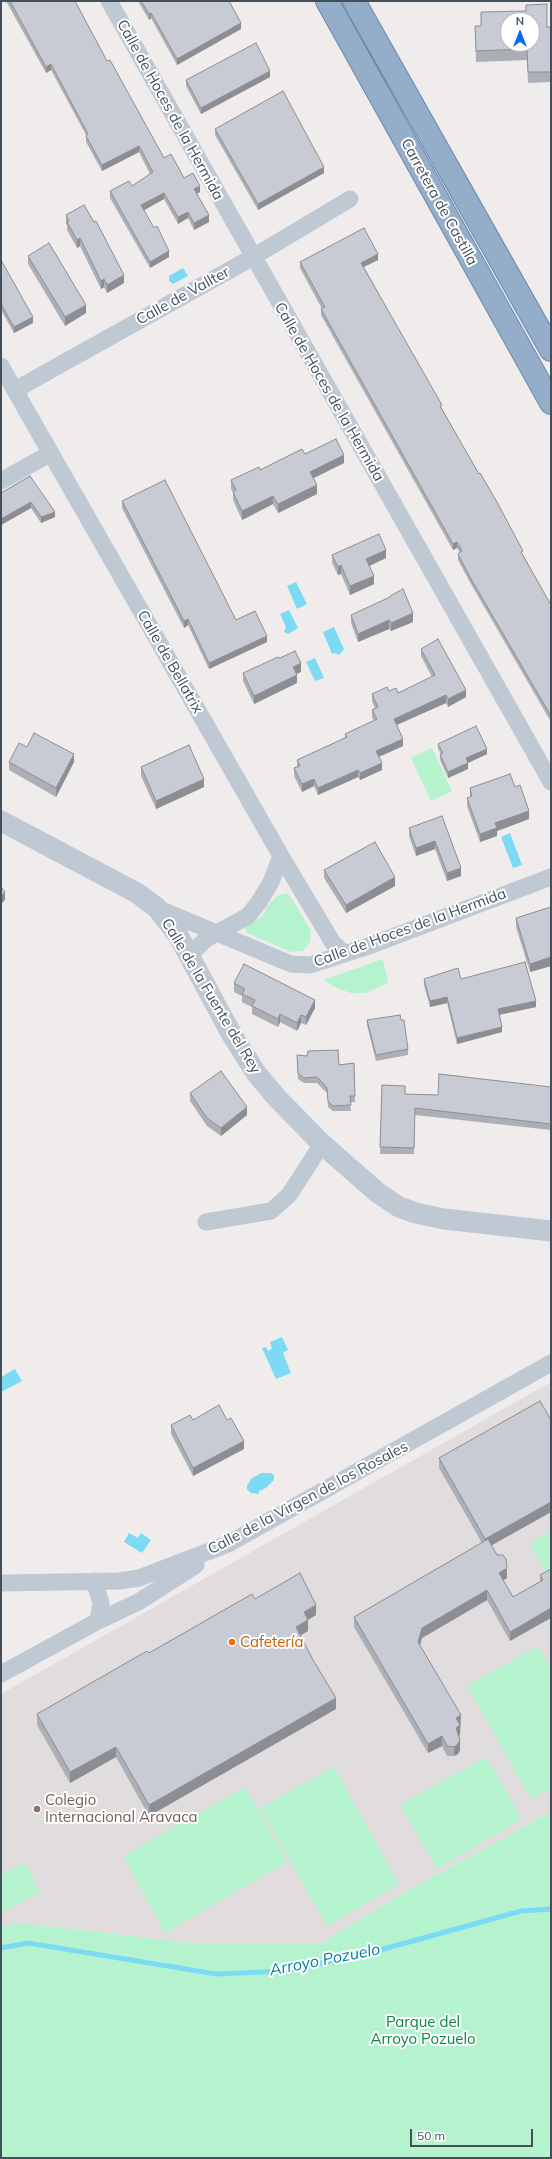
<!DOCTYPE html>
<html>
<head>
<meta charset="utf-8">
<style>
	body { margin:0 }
	#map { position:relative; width:552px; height:2159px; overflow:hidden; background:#f0ecec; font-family:Mulish,sans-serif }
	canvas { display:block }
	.frame { position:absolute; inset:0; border:2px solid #43505c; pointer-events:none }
	.north { position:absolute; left:500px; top:12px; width:40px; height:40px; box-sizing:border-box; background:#fff; border:1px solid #b4b9be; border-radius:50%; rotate:0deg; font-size:11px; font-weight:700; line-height:16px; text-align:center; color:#43505c }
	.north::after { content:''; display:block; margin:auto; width:14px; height:18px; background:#0669f0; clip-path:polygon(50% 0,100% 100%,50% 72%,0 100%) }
	.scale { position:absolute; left:410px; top:2129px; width:123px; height:18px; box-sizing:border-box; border:2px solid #43505c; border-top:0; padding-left:5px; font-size:12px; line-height:14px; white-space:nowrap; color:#43505c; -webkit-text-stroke:3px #fff; paint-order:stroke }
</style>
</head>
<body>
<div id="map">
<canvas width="552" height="2159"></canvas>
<div class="frame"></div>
<div class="north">N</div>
<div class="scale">50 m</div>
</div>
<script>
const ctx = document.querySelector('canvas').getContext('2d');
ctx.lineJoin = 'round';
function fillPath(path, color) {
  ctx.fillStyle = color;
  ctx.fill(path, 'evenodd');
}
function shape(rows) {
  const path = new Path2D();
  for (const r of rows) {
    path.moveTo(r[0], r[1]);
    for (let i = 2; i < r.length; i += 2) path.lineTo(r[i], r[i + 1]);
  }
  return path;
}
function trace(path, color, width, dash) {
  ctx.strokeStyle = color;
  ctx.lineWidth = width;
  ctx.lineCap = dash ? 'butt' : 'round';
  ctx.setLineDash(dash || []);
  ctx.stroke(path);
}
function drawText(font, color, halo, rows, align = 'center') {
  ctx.font = font + ' Mulish,sans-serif';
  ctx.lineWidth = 4;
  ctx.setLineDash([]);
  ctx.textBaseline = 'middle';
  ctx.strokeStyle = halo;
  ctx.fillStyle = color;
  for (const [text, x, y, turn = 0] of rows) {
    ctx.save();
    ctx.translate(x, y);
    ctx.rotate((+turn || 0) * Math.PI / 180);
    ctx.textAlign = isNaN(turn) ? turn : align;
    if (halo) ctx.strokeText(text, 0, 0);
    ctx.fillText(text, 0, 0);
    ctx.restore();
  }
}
fillPath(shape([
	[551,1382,551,1812,409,1890,321,1943,191,1943,22,1923,1,1926,1,1694]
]), '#e1ddde');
fillPath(shape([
	[432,748,452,791,431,801,411,758],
	[286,893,291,897,311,931,310,942,303,951,291,952,247,933,244,927,262,917,268,905,277,896],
	[383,959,388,983,366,993,351,993,339,989,323,980],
	[551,1531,551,1574,548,1576,530,1543],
	[538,1646,551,1670,551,1788,531,1799,467,1686],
	[486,1757,522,1819,437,1869,400,1805],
	[334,1767,399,1884,327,1926,260,1808],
	[245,1787,287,1862,165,1933,123,1856],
	[551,1812,551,2158,1,2158,1,1926,22,1923,191,1943,321,1943,409,1890],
	[24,1862,40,1892,1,1913,1,1875]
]), '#b5f3ce');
fillPath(shape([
	[183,268,188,276,173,284,169,281,169,276],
	[296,582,307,604,297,609,287,586],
	[289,610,298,628,288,634,284,632,286,627,280,614],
	[334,627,344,649,339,655,335,653,332,654,323,632],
	[315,658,324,678,315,681,306,662],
	[510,833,522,865,513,868,501,837],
	[282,1337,288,1350,283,1353,291,1373,276,1379,262,1348,266,1347,268,1351,272,1349,270,1342],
	[15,1369,22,1381,1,1392,1,1377],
	[261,1473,271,1473,274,1475,274,1480,266,1488,259,1491,259,1494,251,1493,247,1489,247,1486,251,1479],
	[129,1533,138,1538,141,1533,151,1540,142,1553,124,1542]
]), '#7ddaf5');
trace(shape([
	[1,1948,28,1943,216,1974,287,1971,380,1950,521,1911,551,1909]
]), '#7ddaf5', 5);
const trunk = shape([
	[327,1,551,403],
	[354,1,551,350]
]);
trace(trunk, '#6a89ad', 24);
trace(shape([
	[109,1,551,782],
	[1,366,281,856,333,943,345,954],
	[15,390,253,257,350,199],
	[1,481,51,453],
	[157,908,291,964,310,965,366,947,551,877],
	[191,959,194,951,206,939,248,916,259,902,271,882,281,856],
	[206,1222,271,1211,289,1195,322,1144],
	[94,1581,101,1603,98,1621],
	[1,1583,119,1581,139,1578,228,1544,551,1363],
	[1,1674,98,1621,140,1601,196,1565]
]), '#bec9d4', 17);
trace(shape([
	[1,821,137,893,157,908,178,935,232,1035,256,1073,277,1098,322,1144,378,1193,399,1207,416,1213,444,1219,551,1231]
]), '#bec9d4', 21);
trace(trunk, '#94adc8', 22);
fillPath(shape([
	[6,1,75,1,107,61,164,158,184,178,200,192,197,194,209,222,194,230,188,218,178,224,164,199,144,210,169,257,150,268,110,198,110,191,132,186,150,174,139,152,102,171,86,142,86,135,51,70,46,73],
	[138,1,229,1,241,29,177,65,151,18,149,20],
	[481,12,547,27,551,27,551,82,528,83,527,60,476,62,475,26,481,26],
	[270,77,201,114,186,86,186,80],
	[215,129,324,173,258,210,215,135],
	[66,215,124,283,107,293,104,287,101,289,80,246,77,248,67,230,67,225,66,224],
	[28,256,86,313,65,326,28,264],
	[1,260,33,323,14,333,1,310],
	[378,260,364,267,523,555,551,605,551,722,471,584,458,560,458,554,460,553,457,548,453,550,321,315,321,309,322,309,300,268,300,262],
	[305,454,344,463,313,478,317,494,278,513,273,504,242,520,233,500,233,492,231,489,231,480],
	[30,476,55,517,41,523,31,508,1,525,1,493],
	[122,501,236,620,267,642,209,669,188,625,184,628,122,508],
	[332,555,386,558,370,566,374,584,350,595,341,574,338,575,332,563],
	[351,615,413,622,391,631,389,629,358,642,351,623],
	[421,649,466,697,448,707,446,703,397,725,403,746,379,757,382,770,360,780,358,777,318,795,314,786,302,792,294,776,294,768,297,767,297,760,345,738,345,734,374,721,372,717,372,710,375,708,372,701,372,694,389,691,398,693,432,677,421,656],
	[301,672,297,674,297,683,254,704,243,681,243,673],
	[438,744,487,754,468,763,468,769,448,778,440,760,440,754,441,754,438,749],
	[27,747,74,762,56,797,9,770,9,762],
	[141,767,204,787,156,809,141,776],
	[515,787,529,819,497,831,497,836,480,842,467,806,467,798,470,797,470,788],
	[442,816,461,876,447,881,435,849,416,856,409,836,409,828],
	[324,870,395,886,346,913,324,878],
	[551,907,551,966,530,972,516,927,516,918],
	[424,979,461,979,536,1007,499,1015,502,1032,457,1044,447,1003,430,1007,424,985],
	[234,983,315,1008,306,1025,301,1023,297,1031,280,1022,278,1027,252,1014,252,1007,242,1002,242,996,234,992],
	[367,1020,401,1020,408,1049,408,1055,376,1061,367,1025],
	[297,1055,339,1065,354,1063,355,1102,350,1102,351,1111,333,1111,328,1107,327,1093,317,1083,304,1083,298,1079],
	[382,1085,405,1094,438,1095,551,1087,551,1130,415,1115,414,1154,380,1154],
	[190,1093,247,1115,221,1136,207,1126,190,1101],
	[193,1420,244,1449,193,1476,171,1434,171,1425],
	[551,1420,551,1512,492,1545,507,1578,503,1580,513,1597,540,1582,540,1575,551,1569,510,1641,487,1600,422,1638,420,1645,461,1725,460,1726,460,1735,459,1736,460,1750,458,1754,454,1756,447,1756,442,1746,428,1753,354,1627,354,1617,482,1543,439,1468,439,1458],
	[255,1599,316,1615,308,1620,308,1631,300,1635,336,1709,149,1816,116,1757,70,1783,37,1725,37,1714,149,1653]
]), '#acafb5');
fillPath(shape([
	[151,13,151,18,149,20,149,14],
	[241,23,241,29,177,65,177,59],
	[51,64,51,70,46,73,46,67],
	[270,71,270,77,201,114,201,108],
	[139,146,139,152,102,171,102,165],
	[324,167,324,173,258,210,258,204],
	[200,186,200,192,194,195,194,189],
	[164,193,164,199,141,212,141,205],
	[188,212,188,218,178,224,178,217],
	[209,215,209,222,194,230,194,223],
	[80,238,80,246,77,248,77,240],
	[169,251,169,257,150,268,150,262],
	[378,254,378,260,361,268,361,263],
	[124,275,124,283,107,293,107,285],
	[104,279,104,287,101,289,101,281],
	[86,305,86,313,65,326,65,317],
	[33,317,33,323,14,333,14,327],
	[344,455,344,463,310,480,310,472],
	[317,485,317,494,278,513,278,504],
	[273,496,273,504,242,520,242,511],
	[31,502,31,508,1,525,1,519],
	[55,512,55,517,41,523,41,517],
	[457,542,457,548,453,550,453,544],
	[386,550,386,558,366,567,366,559],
	[341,565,341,574,338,575,338,567],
	[374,576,374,584,350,595,350,586],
	[413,613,413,622,391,631,391,623],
	[188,619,188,625,184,628,184,621],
	[389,620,389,629,358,642,358,634],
	[267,636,267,642,209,669,209,663],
	[301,663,301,672,293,675,293,667],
	[297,675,297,683,254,704,254,696],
	[466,690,466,697,448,707,448,699],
	[446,695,446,703,394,726,394,719],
	[403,739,403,746,376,758,376,751],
	[487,749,487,754,468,763,468,769,448,778,448,772,466,758],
	[74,754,74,762,56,797,56,788],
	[382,763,382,770,360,780,360,773],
	[358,770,358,777,318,795,318,788],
	[204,779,204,787,156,809,156,801],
	[314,779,314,786,302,792,302,784],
	[529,811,529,819,497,831,497,836,480,842,480,834,495,823],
	[435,841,435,849,416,856,416,848],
	[461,868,461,876,447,881,447,873],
	[395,877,395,886,346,913,346,905],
	[5,892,5,900,1,904,1,896],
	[551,957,551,966,530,972,530,964],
	[447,997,447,1003,430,1007,430,1001],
	[315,1000,315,1008,306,1025,306,1017],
	[536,1001,536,1007,498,1015,498,1009],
	[280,1014,280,1022,278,1027,278,1019],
	[301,1015,301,1023,297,1031,297,1023],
	[502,1027,502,1032,457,1044,457,1038],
	[247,1107,247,1115,221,1136,221,1128],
	[244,1441,244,1449,193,1476,193,1468],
	[551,1502,551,1512,485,1549,485,1539],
	[507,1568,507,1578,499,1583,499,1573],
	[487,1590,487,1600,422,1638,418,1652,418,1642,422,1628],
	[316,1605,316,1615,304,1622,304,1612],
	[551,1608,551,1618,510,1641,510,1632],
	[308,1620,308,1631,296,1638,296,1627],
	[336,1698,336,1709,149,1816,149,1805],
	[461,1715,460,1735,456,1738,456,1718],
	[442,1736,442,1746,428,1753,428,1744],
	[460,1740,460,1750,458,1754,454,1756,454,1747],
	[116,1747,116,1757,70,1783,70,1772]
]), '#8c8e94');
const building = shape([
	[10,1,75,1,107,61,110,60,164,158,171,154,184,178,193,173,200,186,194,189,209,215,194,223,188,212,178,217,164,193,141,205,154,228,157,226,169,251,150,262,110,191,129,181,132,186,153,172,139,146,102,165,86,136,88,134,51,64,46,67,10,1],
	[141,1,229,1,241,23,177,59,151,13,149,14,141,1],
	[547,4,547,27,551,27,551,72,528,72,527,49,476,51,475,26,481,26,481,12,526,11,526,5,547,4],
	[508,20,532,20,532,44,508,44,508,20],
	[256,43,270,71,201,108,186,80,256,43],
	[283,91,324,167,258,204,215,129,283,91],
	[84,205,94,222,96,221,124,275,107,285,104,279,101,281,80,238,77,240,67,222,69,221,66,215,84,205],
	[364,228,378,254,361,263,442,405,440,406,479,474,480,473,497,502,523,551,521,552,551,605,551,716,471,579,458,554,462,551,457,542,453,544,321,309,325,307,300,262,364,228],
	[49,243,86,305,65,317,28,256,49,243],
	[1,260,33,317,14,327,1,304,1,260],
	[336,439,344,455,310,472,317,485,278,504,273,496,242,511,233,492,236,490,231,480,259,467,260,470,302,449,305,454,336,439],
	[30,476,55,512,41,517,31,502,1,519,1,493,30,476],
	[165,480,236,620,255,611,267,636,209,663,188,619,184,621,122,501,165,480],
	[379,534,386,550,366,559,374,576,350,586,341,565,338,567,332,555,379,534],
	[403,589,413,613,391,623,389,620,358,634,351,615,390,597,390,596,403,589],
	[438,639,466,690,448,699,446,695,394,719,403,739,376,751,382,763,360,773,358,770,318,788,314,779,302,784,294,768,300,766,297,760,347,737,345,734,377,719,372,710,378,707,372,694,387,687,389,691,396,688,398,693,435,675,421,649,438,639],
	[295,651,301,663,293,667,297,675,254,696,243,673,278,657,280,658,295,651],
	[476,726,487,749,466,758,468,763,448,772,440,754,443,753,438,744,476,726],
	[34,733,74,754,56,788,9,762,19,743,27,747,34,733],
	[189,745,204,779,156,801,141,767,189,745],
	[510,774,515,787,520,785,529,811,495,823,497,828,480,834,467,798,472,796,470,788,510,774],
	[442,816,461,868,447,873,435,841,416,848,409,828,442,816],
	[375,842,395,877,346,905,324,870,375,842],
	[1,887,5,892,1,896,1,887],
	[551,907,551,957,530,964,516,918,551,907],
	[525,962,536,1001,498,1009,502,1027,457,1038,447,997,430,1001,424,979,458,968,461,979,525,962],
	[244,964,315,1000,306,1017,301,1015,297,1023,280,1014,278,1019,252,1006,255,1000,242,994,245,989,234,983,244,964],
	[400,1015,401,1020,404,1020,408,1049,376,1055,367,1020,400,1015],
	[338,1050,339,1065,354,1063,355,1096,350,1096,351,1105,333,1106,328,1101,327,1088,322,1082,317,1077,304,1078,298,1073,297,1055,307,1056,308,1051,338,1050],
	[221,1071,247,1107,221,1128,207,1118,190,1093,221,1071],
	[439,1074,551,1087,551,1124,415,1108,414,1148,380,1147,382,1085,405,1086,405,1094,438,1095,439,1074],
	[540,1401,551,1420,551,1502,485,1539,439,1458,540,1401],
	[219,1405,227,1420,231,1418,244,1441,193,1468,171,1425,190,1415,193,1420,219,1405],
	[488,1539,497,1555,503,1555,506,1559,507,1568,499,1573,513,1597,543,1580,540,1575,551,1569,551,1608,510,1632,487,1590,422,1628,418,1642,461,1715,456,1718,460,1725,456,1728,460,1740,458,1744,454,1747,447,1746,442,1736,428,1744,354,1617,488,1539],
	[300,1573,316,1605,304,1612,308,1620,296,1627,313,1660,336,1698,149,1805,116,1747,70,1772,37,1714,147,1651,149,1653,252,1594,255,1599,300,1573]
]);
fillPath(building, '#c8cbd3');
trace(building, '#8c8e94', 1);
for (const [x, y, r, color] of [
	[232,1642,4,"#e8710a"],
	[37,1809,4,"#8d6e63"]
]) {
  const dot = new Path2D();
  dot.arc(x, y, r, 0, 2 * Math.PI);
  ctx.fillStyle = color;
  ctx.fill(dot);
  trace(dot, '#fff', 1.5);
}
drawText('15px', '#43505c', '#fff', [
	["Calle de Hoces de la Hermida",170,110,61],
	["Carretera de Castilla",439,202,61],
	["Calle de Vallter",183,296,-29],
	["Calle de Hoces de la Hermida",329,392,60],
	["Calle de Bellatrix",170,662,60],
	["Calle de Hoces de la Hermida",410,928,-20],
	["Calle de la Fuente del Rey",211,996,59],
	["Calle de la Virgen de los Rosales",308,1498,-28]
]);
drawText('15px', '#c56008', '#fff', [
	["Cafetería",240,1642]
], 'left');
drawText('15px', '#785e54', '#fff', [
	["Colegio",45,1800],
	["Internacional Aravaca",45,1817]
], 'left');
drawText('15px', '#0d844a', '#fff', [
	["Parque del",423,2022],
	["Arroyo Pozuelo",423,2039]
]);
drawText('italic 16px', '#027ea2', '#fff', [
	["Arroyo Pozuelo",325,1960,-11]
]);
</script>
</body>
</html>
